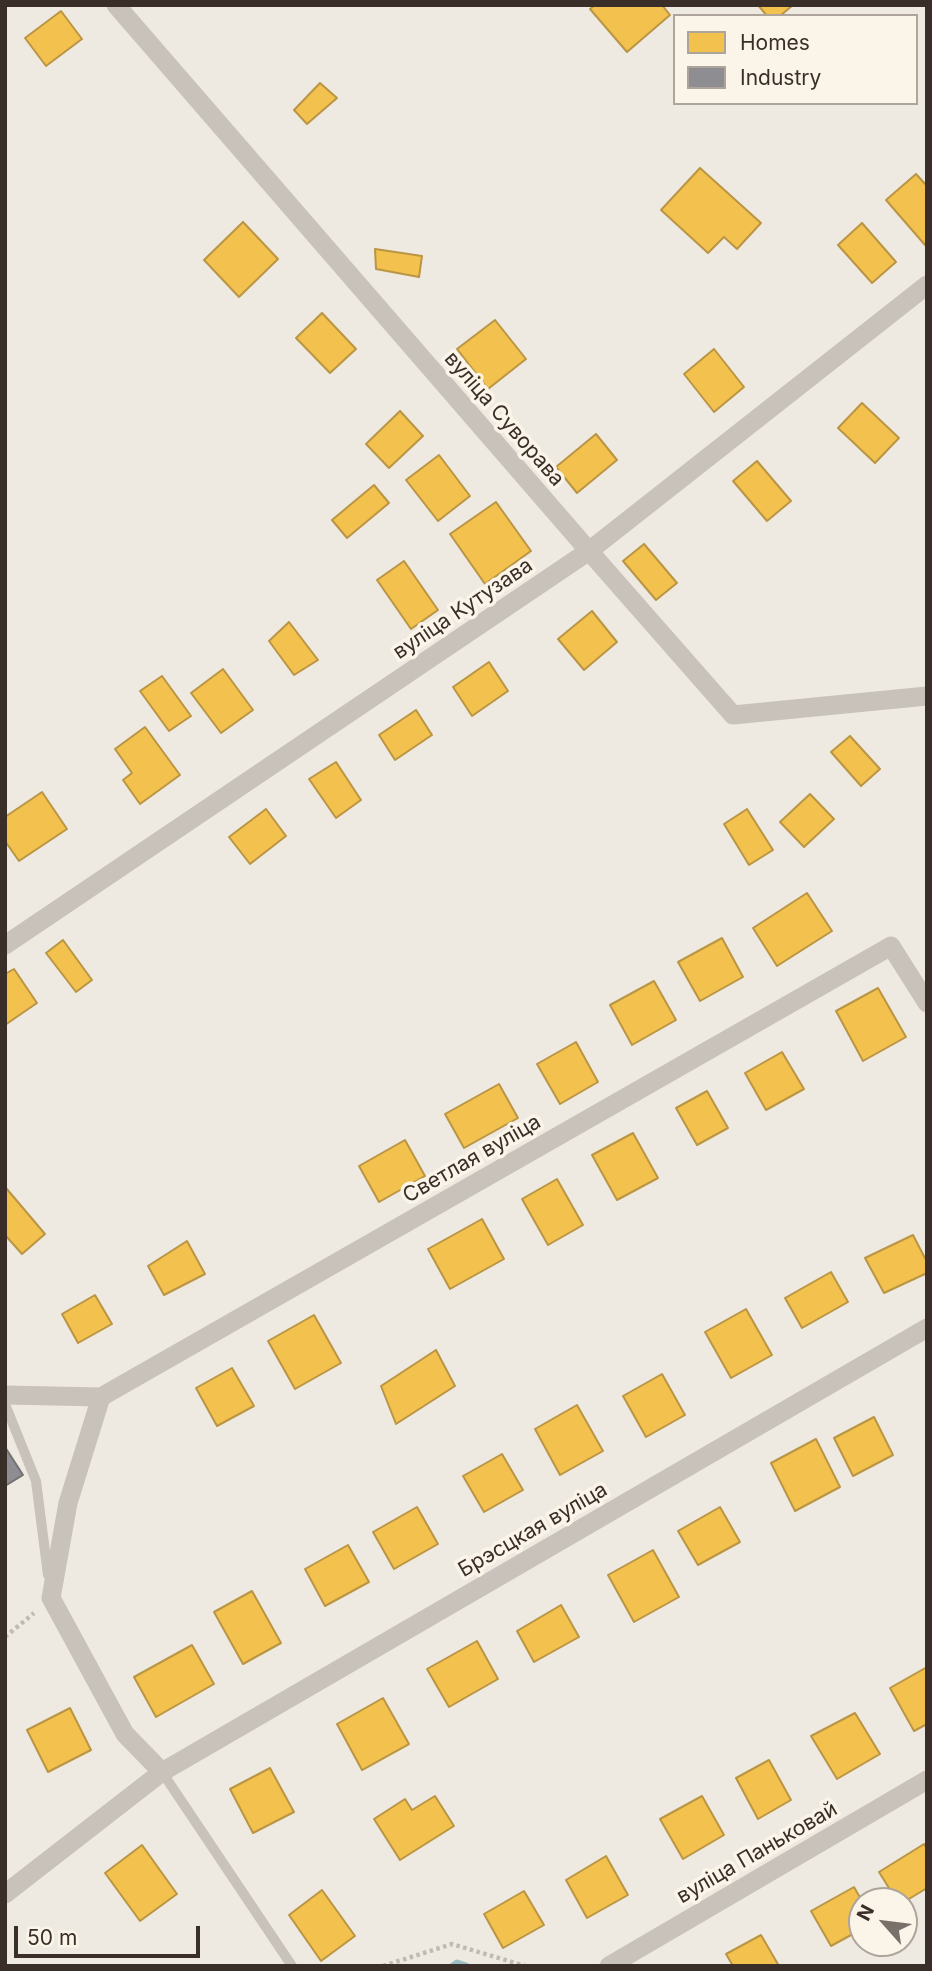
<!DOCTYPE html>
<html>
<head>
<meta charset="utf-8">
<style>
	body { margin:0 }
	#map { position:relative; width:932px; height:1971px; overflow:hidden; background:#eeeae2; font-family:Inter,sans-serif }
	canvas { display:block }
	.frame { position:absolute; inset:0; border:7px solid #392f28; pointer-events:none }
	.legend { position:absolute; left:673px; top:14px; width:245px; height:91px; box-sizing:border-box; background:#fbf4e9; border:2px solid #ada59c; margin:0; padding:9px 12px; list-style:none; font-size:21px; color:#392f28 }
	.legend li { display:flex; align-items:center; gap:14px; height:35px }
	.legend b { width:35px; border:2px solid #ada59c }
	.north { position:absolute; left:848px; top:1887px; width:70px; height:70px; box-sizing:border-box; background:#fbf4e9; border:2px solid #ada59c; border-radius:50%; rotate:298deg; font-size:19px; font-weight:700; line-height:28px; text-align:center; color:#392f28 }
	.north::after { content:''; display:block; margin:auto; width:24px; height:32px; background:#787069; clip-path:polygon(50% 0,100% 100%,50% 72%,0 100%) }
	.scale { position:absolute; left:14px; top:1926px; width:186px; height:32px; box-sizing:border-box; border:4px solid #392f28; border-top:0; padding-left:9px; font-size:21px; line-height:24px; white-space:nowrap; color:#392f28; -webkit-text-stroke:5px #fbf4e9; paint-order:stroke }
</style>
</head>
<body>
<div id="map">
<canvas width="932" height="1971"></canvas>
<div class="frame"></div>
<ul class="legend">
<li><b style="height:19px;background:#f2c14e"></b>Homes</li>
<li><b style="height:19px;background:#8d8d92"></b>Industry</li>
</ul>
<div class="north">N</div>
<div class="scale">50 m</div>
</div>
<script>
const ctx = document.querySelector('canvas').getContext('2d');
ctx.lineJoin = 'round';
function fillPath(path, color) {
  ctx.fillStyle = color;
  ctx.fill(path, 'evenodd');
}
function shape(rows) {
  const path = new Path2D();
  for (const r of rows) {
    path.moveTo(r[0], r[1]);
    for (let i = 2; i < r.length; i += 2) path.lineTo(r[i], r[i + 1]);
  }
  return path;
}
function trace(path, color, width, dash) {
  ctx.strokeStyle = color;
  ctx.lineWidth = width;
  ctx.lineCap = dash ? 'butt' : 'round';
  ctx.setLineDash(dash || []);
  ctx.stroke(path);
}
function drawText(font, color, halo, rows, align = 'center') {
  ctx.font = font + ' Inter,sans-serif';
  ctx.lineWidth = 7;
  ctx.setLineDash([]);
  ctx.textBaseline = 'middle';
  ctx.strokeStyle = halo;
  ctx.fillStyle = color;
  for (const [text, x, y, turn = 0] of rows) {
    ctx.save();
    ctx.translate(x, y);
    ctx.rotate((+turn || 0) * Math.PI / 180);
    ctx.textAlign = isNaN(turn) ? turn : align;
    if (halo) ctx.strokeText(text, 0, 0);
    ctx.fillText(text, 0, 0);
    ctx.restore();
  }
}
const homes = shape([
	[595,5,662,5,670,15,627,52,590,9,595,5],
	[758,5,793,5,780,16,767,16,758,5],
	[61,11,82,39,46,66,25,38,61,11],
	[320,83,337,98,307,124,294,110,320,83],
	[700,168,761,223,737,249,724,237,708,253,661,210,700,168],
	[916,174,927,186,927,243,925,245,886,200,916,174],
	[243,222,278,259,239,297,204,260,243,222],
	[862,223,896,262,872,283,838,245,862,223],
	[375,249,422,256,419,277,376,269,375,249],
	[322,313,356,349,330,373,296,338,322,313],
	[495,320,526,359,488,389,457,349,495,320],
	[714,349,744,387,714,412,684,374,714,349],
	[862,403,899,438,875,463,838,428,862,403],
	[400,411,423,436,389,468,366,444,400,411],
	[596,434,617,460,577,493,556,467,596,434],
	[439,455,470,496,438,521,406,480,439,455],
	[757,461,791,501,767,521,733,481,757,461],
	[374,485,389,503,347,538,332,520,374,485],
	[496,502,531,551,485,584,450,534,496,502],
	[644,544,677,583,656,600,623,561,644,544],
	[404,561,438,610,411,629,377,580,404,561],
	[592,611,617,642,584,670,558,639,592,611],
	[289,622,318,660,294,675,269,641,289,622],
	[489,662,508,691,472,716,453,687,489,662],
	[223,669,253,710,221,733,191,693,223,669],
	[162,676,191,716,169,731,140,691,162,676],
	[416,710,432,735,395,760,379,735,416,710],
	[145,727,180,775,140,804,123,780,132,773,115,749,145,727],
	[850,736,880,769,861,786,831,752,850,736],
	[336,762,361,800,336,818,309,779,336,762],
	[42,792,67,829,19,861,5,841,5,817,42,792],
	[810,794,834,819,804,847,780,822,810,794],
	[266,809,286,836,250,864,229,837,266,809],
	[747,809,773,850,749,865,724,824,747,809],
	[807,893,832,931,777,966,753,928,807,893],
	[722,938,743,977,700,1001,678,962,722,938],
	[63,940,92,980,76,992,46,953,63,940],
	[14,969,37,1003,5,1025,5,974,14,969],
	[654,981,676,1020,632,1045,610,1005,654,981],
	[878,988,906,1037,863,1061,836,1011,878,988],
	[576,1042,598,1082,560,1104,537,1064,576,1042],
	[782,1052,804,1089,766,1110,745,1073,782,1052],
	[499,1084,518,1118,464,1148,445,1114,499,1084],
	[707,1091,728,1128,697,1145,676,1108,707,1091],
	[633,1133,658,1178,617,1200,592,1155,633,1133],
	[405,1140,425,1176,379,1202,359,1166,405,1140],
	[557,1179,583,1225,548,1245,522,1199,557,1179],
	[6,1188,45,1234,22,1254,5,1235,6,1188],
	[482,1219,504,1259,450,1289,428,1249,482,1219],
	[913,1235,927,1262,927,1273,884,1293,865,1258,913,1235],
	[187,1241,205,1274,164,1295,148,1266,187,1241],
	[831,1272,848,1302,802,1328,785,1298,831,1272],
	[95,1295,112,1324,78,1343,62,1314,95,1295],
	[746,1309,772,1355,731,1378,705,1332,746,1309],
	[314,1315,341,1363,295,1389,268,1341,314,1315],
	[436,1350,455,1386,396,1424,381,1386,436,1350],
	[232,1368,254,1406,217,1426,196,1388,232,1368],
	[662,1374,685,1415,646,1437,623,1396,662,1374],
	[577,1405,603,1451,560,1475,535,1429,577,1405],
	[874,1417,893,1455,853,1476,834,1438,874,1417],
	[816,1439,840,1487,795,1511,771,1463,816,1439],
	[502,1454,523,1490,484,1512,463,1476,502,1454],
	[417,1507,438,1544,394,1569,373,1532,417,1507],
	[720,1507,740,1542,698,1565,678,1531,720,1507],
	[348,1545,369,1582,325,1606,305,1569,348,1545],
	[653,1550,679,1597,634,1622,608,1575,653,1550],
	[252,1591,281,1643,243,1664,214,1612,252,1591],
	[561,1605,579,1637,534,1662,517,1631,561,1605],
	[477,1641,498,1679,449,1707,427,1669,477,1641],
	[192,1645,214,1684,156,1717,134,1677,192,1645],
	[927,1667,927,1724,914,1731,890,1688,927,1667],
	[383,1698,409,1744,362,1770,337,1724,383,1698],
	[70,1708,91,1750,48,1772,27,1730,70,1708],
	[855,1713,880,1754,837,1779,811,1736,855,1713],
	[769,1760,791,1800,758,1819,736,1778,769,1760],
	[270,1768,294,1812,253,1833,230,1789,270,1768],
	[435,1796,454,1826,400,1860,374,1819,405,1799,412,1810,435,1796],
	[702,1796,724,1835,683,1859,660,1819,702,1796],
	[924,1844,927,1849,927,1888,904,1902,897,1901,879,1872,924,1844],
	[142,1845,177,1894,140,1921,105,1873,142,1845],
	[606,1856,628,1895,587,1918,566,1880,606,1856],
	[854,1887,862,1901,862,1929,831,1946,811,1911,854,1887],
	[322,1890,355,1936,321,1961,289,1915,322,1890],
	[524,1891,544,1925,503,1948,484,1914,524,1891],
	[761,1935,779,1966,733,1966,726,1954,761,1935]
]);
fillPath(homes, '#f2c14e');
trace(homes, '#ba9543', 2);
const industry = shape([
	[5,1447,23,1475,5,1486,5,1447]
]);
fillPath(industry, '#8d8d92');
trace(industry, '#747172', 2);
trace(shape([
	[453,1966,457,1963,466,1966]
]), '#9bbfc2', 7);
trace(shape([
	[5,1637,34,1613],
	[383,1966,452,1944,525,1966]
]), '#c1bab3', 4.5, [3.5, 3.5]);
trace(shape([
	[5,1404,36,1481,48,1575],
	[162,1772,292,1966]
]), '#c8c2bb', 10);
trace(shape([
	[116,5,589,551,733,715,927,696],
	[5,945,589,551,927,285],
	[5,1395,101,1397,891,946,927,1003],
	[101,1397,68,1503,51,1598,125,1734,162,1772],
	[5,1894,162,1772,927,1328],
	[609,1966,927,1780]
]), '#c8c2bb', 19);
drawText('21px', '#392f28', '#fbf4e9', [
	["вуліца Суворава",504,419,49],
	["вуліца Кутузава",463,609,-34],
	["Светлая вуліца",472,1159,-30],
	["Брэсцкая вуліца",533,1530,-30],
	["вуліца Паньковай",757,1853,-30]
]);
</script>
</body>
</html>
